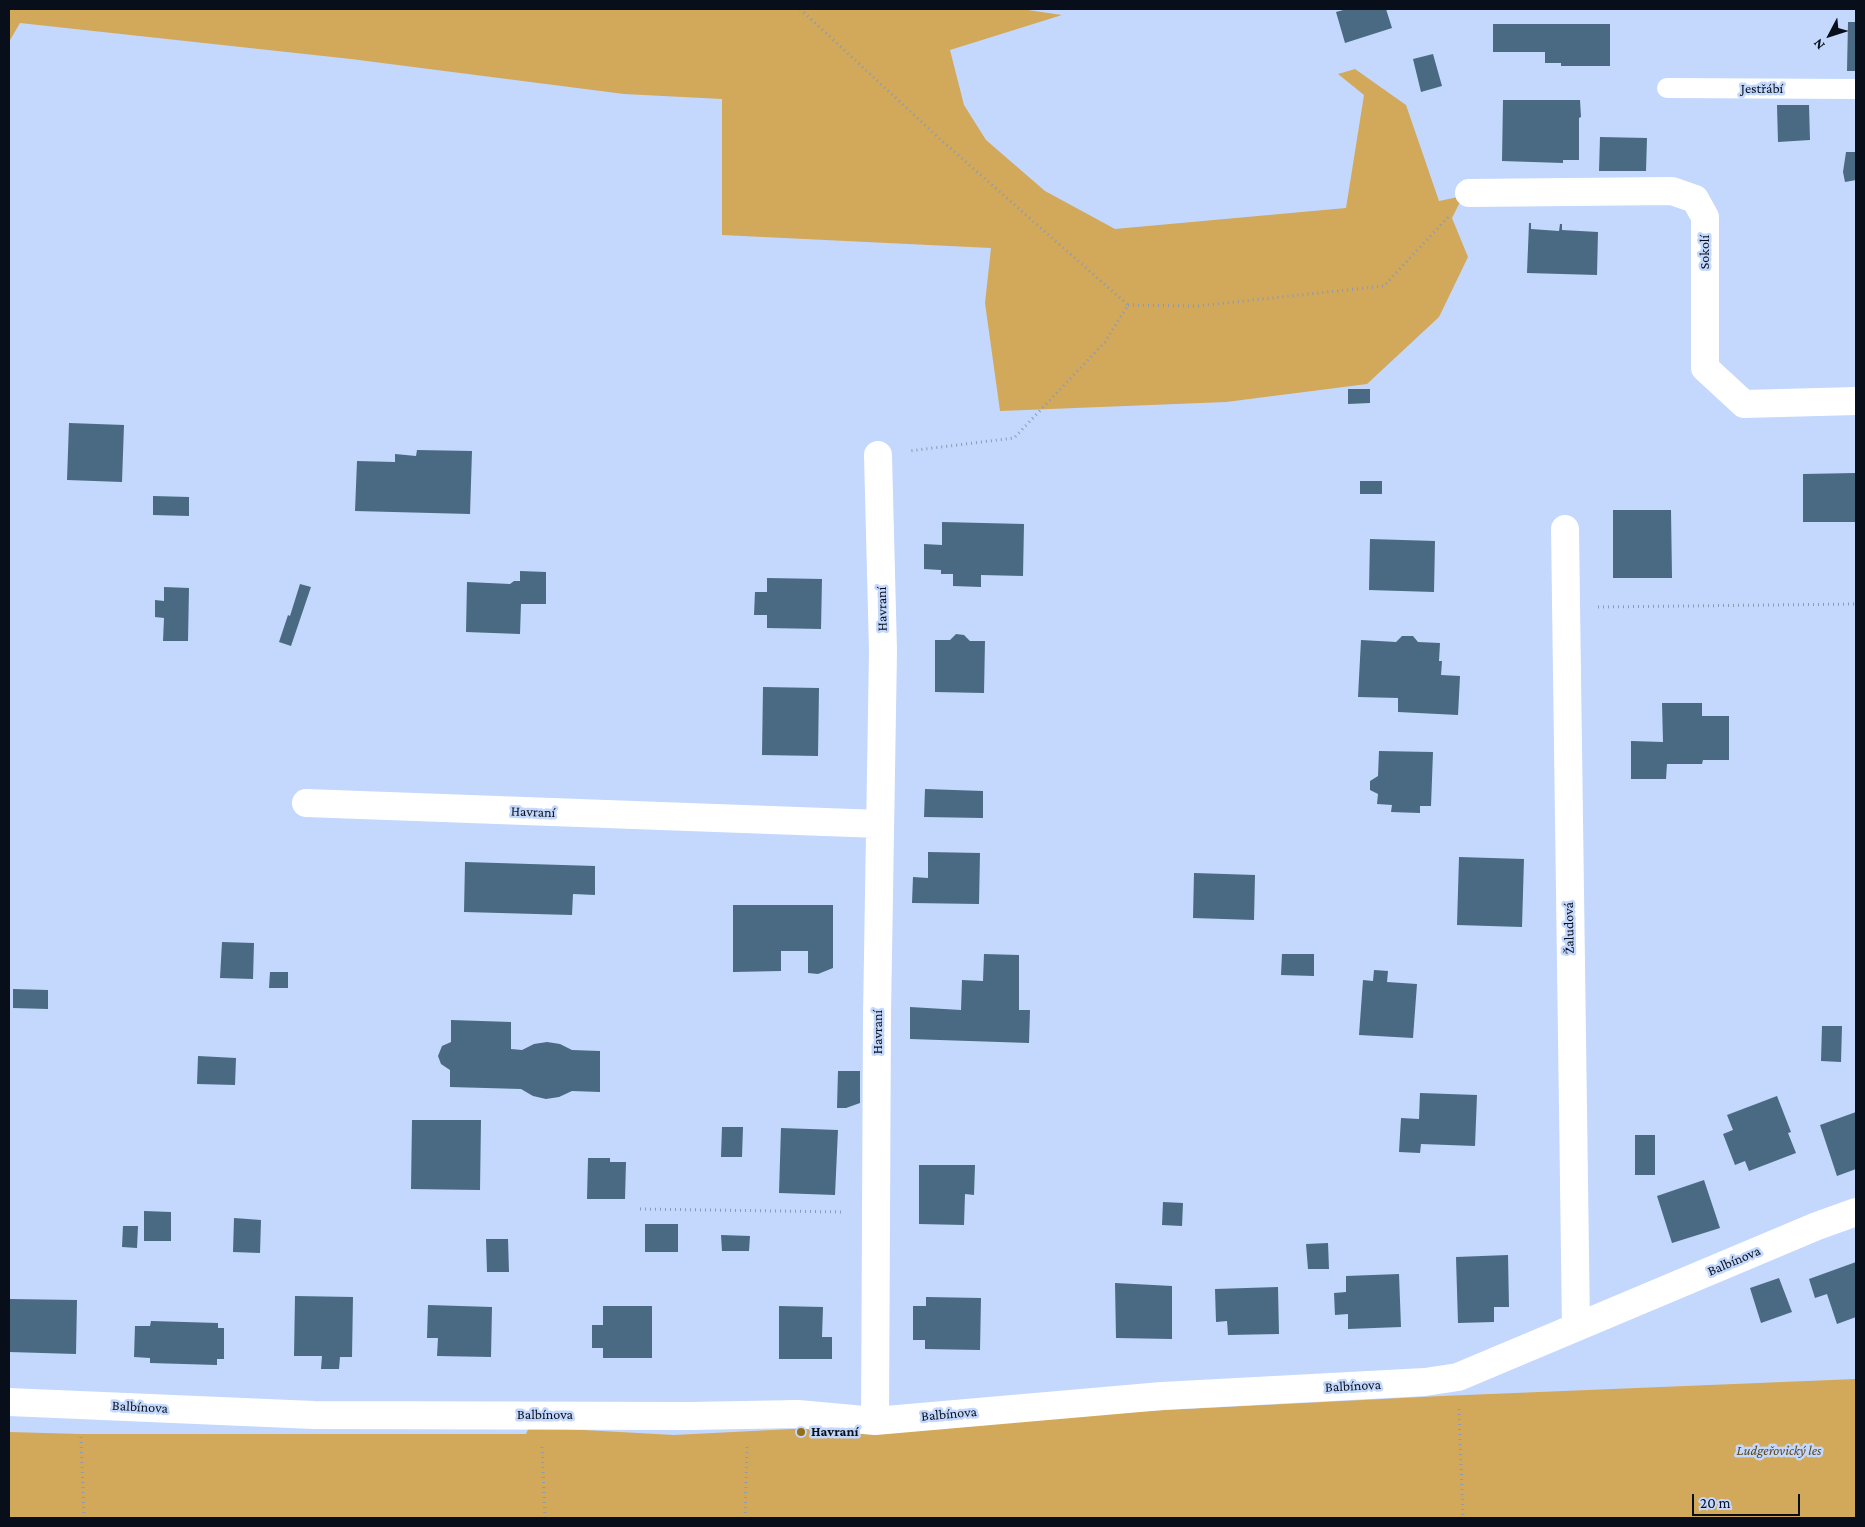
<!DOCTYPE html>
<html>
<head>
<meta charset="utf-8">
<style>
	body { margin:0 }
	#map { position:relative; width:1865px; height:1527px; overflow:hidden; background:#c3d8fc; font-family:"Crimson Pro",serif }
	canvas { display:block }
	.frame { position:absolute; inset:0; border:10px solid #080f1a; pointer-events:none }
	.north { position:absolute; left:1805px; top:10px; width:50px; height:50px; -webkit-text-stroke:4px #c3d8fc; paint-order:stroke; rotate:230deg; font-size:14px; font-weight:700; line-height:20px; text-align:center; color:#080f1a }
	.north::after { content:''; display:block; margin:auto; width:18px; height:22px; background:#080f1a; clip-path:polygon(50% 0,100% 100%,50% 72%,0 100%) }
	.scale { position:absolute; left:1692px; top:1494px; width:108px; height:22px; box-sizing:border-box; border:2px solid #080f1a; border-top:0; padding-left:6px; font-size:15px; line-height:18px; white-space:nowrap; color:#080f1a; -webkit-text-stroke:4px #c3d8fc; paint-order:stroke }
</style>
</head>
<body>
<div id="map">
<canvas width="1865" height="1527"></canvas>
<div class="frame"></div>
<div class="north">N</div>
<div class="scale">20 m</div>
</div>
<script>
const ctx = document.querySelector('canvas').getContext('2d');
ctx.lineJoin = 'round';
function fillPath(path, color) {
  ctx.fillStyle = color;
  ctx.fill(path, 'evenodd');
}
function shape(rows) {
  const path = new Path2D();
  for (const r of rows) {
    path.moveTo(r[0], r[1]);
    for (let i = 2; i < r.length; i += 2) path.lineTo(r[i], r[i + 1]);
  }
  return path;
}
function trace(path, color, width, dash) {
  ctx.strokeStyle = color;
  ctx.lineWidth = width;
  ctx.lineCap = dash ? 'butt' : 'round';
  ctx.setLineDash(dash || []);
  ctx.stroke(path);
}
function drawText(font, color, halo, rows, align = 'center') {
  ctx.font = font + ' "Crimson Pro",serif';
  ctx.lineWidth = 5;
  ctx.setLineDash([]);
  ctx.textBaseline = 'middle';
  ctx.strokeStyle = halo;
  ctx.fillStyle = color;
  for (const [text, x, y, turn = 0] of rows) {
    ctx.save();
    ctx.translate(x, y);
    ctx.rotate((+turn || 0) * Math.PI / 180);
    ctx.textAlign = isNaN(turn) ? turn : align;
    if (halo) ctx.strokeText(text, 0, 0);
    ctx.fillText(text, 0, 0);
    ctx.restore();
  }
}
fillPath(shape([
	[9,9,1021,9,1062,15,950,50,964,105,986,140,1045,191,1115,229,1346,208,1364,95,1338,74,1355,69,1406,105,1439,201,1463,196,1452,218,1468,257,1439,317,1367,384,1226,402,1000,411,985,303,991,248,722,235,722,99,624,94,351,59,20,23,9,42],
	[1856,1379,1856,1518,9,1518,9,1432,81,1434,526,1434,529,1427,674,1435,1442,1396]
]), '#d2a85b');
fillPath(shape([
	[1347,9,1386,9,1392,28,1345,43,1336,12],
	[1848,22,1856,22,1856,71,1847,71],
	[1493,24,1610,24,1610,66,1561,66,1561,63,1545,63,1545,52,1493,52],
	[1433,54,1442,86,1421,92,1413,59],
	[1503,100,1580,100,1581,117,1579,118,1579,160,1563,160,1563,163,1502,161],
	[1777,105,1809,105,1810,140,1778,142],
	[1600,137,1647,138,1646,171,1599,171],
	[1846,152,1856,152,1856,180,1845,182,1843,172],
	[1529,223,1531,223,1531,229,1559,231,1560,224,1562,224,1562,230,1598,232,1597,275,1527,273],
	[1348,389,1370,389,1370,403,1348,404],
	[69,423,124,425,122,482,67,480],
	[417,450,472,451,470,514,355,511,357,461,395,462,395,454,416,456],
	[1856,473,1856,522,1803,522,1803,474],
	[1360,481,1382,481,1382,494,1360,494],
	[153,496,189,497,189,516,153,515],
	[1613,510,1671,510,1672,578,1613,578],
	[942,522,1024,524,1023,576,981,575,981,587,953,586,953,574,941,574,941,570,924,569,924,544,942,545],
	[1370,539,1435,541,1434,592,1369,590],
	[520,571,546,572,546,604,521,604,520,634,466,632,467,582,510,584,514,581,520,581],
	[767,578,822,579,821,629,767,628,767,615,754,615,755,592,767,592],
	[300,584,311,587,291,646,279,642,288,615,290,616],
	[164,587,189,588,188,641,163,641,164,618,155,617,155,600,164,601],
	[956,634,964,635,970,641,985,641,984,693,935,692,935,640,950,640],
	[1402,636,1413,636,1418,642,1440,643,1439,661,1442,661,1441,675,1460,676,1458,715,1398,712,1398,698,1358,697,1361,640,1396,642],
	[763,687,819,688,818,756,762,755],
	[1662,703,1702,703,1702,716,1729,716,1729,760,1703,760,1702,764,1667,764,1666,779,1631,779,1631,741,1663,742],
	[1379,751,1433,752,1431,806,1420,806,1420,813,1391,812,1392,805,1377,804,1378,794,1370,790,1370,781,1378,776],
	[925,789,983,791,983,818,924,817],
	[928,852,980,853,979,904,912,903,913,877,928,878],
	[1459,857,1524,859,1522,927,1457,925],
	[465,862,595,866,595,895,573,894,572,915,464,912],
	[1194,873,1255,875,1254,920,1193,918],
	[733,905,833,905,833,968,818,974,808,973,808,951,781,951,781,971,733,972],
	[222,942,254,943,253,979,220,978],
	[984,954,1019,955,1019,1010,1030,1010,1029,1043,910,1039,910,1007,961,1010,962,980,983,981],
	[1282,954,1314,954,1314,976,1281,975],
	[1374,970,1388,971,1387,982,1417,984,1413,1038,1359,1035,1363,980,1373,981],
	[270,972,288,972,288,988,269,988],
	[13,989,48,990,48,1009,13,1008],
	[451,1020,511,1022,511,1049,522,1050,534,1044,547,1042,560,1044,572,1050,600,1051,600,1092,572,1091,559,1097,546,1099,533,1096,521,1089,450,1087,450,1070,441,1064,438,1056,442,1046,451,1042],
	[1822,1026,1842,1026,1841,1062,1821,1061],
	[198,1056,236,1058,235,1085,197,1084],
	[838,1071,860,1071,860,1103,846,1108,837,1108],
	[1420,1093,1477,1095,1475,1146,1421,1144,1420,1153,1399,1152,1401,1118,1419,1119],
	[1777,1096,1791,1132,1788,1133,1796,1153,1749,1171,1745,1161,1735,1165,1723,1134,1733,1130,1727,1115],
	[1856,1112,1856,1169,1837,1176,1820,1125],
	[412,1120,481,1120,480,1190,411,1189],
	[722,1127,743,1127,742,1157,721,1157],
	[781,1128,838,1130,835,1195,779,1193],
	[1635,1135,1655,1135,1655,1175,1635,1175],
	[588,1158,610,1158,610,1162,626,1162,625,1199,587,1199],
	[919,1165,975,1165,974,1195,965,1194,964,1225,919,1224],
	[1704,1180,1720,1228,1672,1243,1657,1196],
	[1163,1202,1183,1203,1182,1226,1162,1225],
	[144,1211,171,1212,171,1241,144,1241],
	[234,1218,261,1220,260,1253,233,1252],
	[645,1224,678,1224,678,1252,645,1252],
	[123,1226,138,1226,137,1248,122,1247],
	[721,1235,750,1236,749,1251,722,1251],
	[486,1239,508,1239,509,1272,487,1272],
	[1328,1243,1329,1269,1308,1269,1306,1244],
	[1508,1255,1509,1307,1494,1307,1494,1322,1458,1323,1456,1257],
	[1856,1262,1856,1317,1837,1324,1827,1294,1815,1298,1809,1279],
	[1399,1274,1401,1327,1348,1329,1348,1314,1335,1315,1334,1293,1346,1292,1346,1276],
	[1779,1278,1792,1312,1761,1323,1750,1288],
	[1115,1283,1172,1286,1172,1339,1116,1338],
	[1278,1287,1279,1334,1228,1335,1227,1321,1216,1322,1215,1289],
	[295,1296,353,1297,352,1357,340,1357,339,1369,321,1369,322,1356,294,1356],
	[926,1297,981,1298,980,1350,925,1349,925,1340,913,1340,913,1306,926,1306],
	[9,1299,77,1300,76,1354,9,1352],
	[428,1305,492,1307,491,1357,437,1356,438,1338,427,1338],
	[603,1306,652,1306,652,1358,603,1358,603,1348,592,1348,592,1325,603,1325],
	[779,1306,823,1307,822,1337,832,1337,832,1359,779,1359],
	[151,1321,218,1323,218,1328,224,1328,224,1359,217,1359,217,1365,150,1363,150,1358,134,1357,135,1326,150,1326]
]), '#496a82');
trace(shape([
	[800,9,940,139,1128,305,1105,342,1014,438,909,451],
	[1128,305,1197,306,1384,286,1449,216],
	[1598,607,1856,604],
	[640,1209,845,1212],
	[1459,1409,1463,1518],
	[81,1437,84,1518],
	[542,1447,545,1518],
	[745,1518,747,1446]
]), '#8a9ab7', 3, [1, 4]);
trace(shape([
	[1667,88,1856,89]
]), '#fff', 20);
trace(shape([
	[1469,193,1672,191,1695,199,1705,217,1705,368,1744,404,1856,401],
	[1565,529,1576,1327],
	[306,803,880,824],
	[9,1402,314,1415,690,1416,798,1414,875,1421,1162,1396,1425,1382,1458,1377,1817,1226,1856,1212],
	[875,1421,877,1015,883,651,878,455]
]), '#fff', 28);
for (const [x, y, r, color] of [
	[801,1432,5,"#956e18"]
]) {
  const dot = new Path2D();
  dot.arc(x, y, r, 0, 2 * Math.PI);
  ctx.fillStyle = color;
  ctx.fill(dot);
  trace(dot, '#c3d8fc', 2);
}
drawText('14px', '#080f1a', '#c3d8fc', [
	["Jestřábí",1762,89],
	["Sokolí",1705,252,-90],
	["Havraní",882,609,-91],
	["Havraní",533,812,2],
	["Žaludová",1569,928,-91],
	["Havraní",878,1032,-90],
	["Balbínova",1734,1261,-23],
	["Balbínova",1353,1386,-3],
	["Balbínova",140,1407,3],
	["Balbínova",949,1414,-5],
	["Balbínova",545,1415]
]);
drawText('bold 14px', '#080f1a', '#c3d8fc', [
	["Havraní",811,1432]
], 'left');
drawText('italic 14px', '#5b4416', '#c3d8fc', [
	["Ludgeřovický les",1779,1451]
]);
</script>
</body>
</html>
